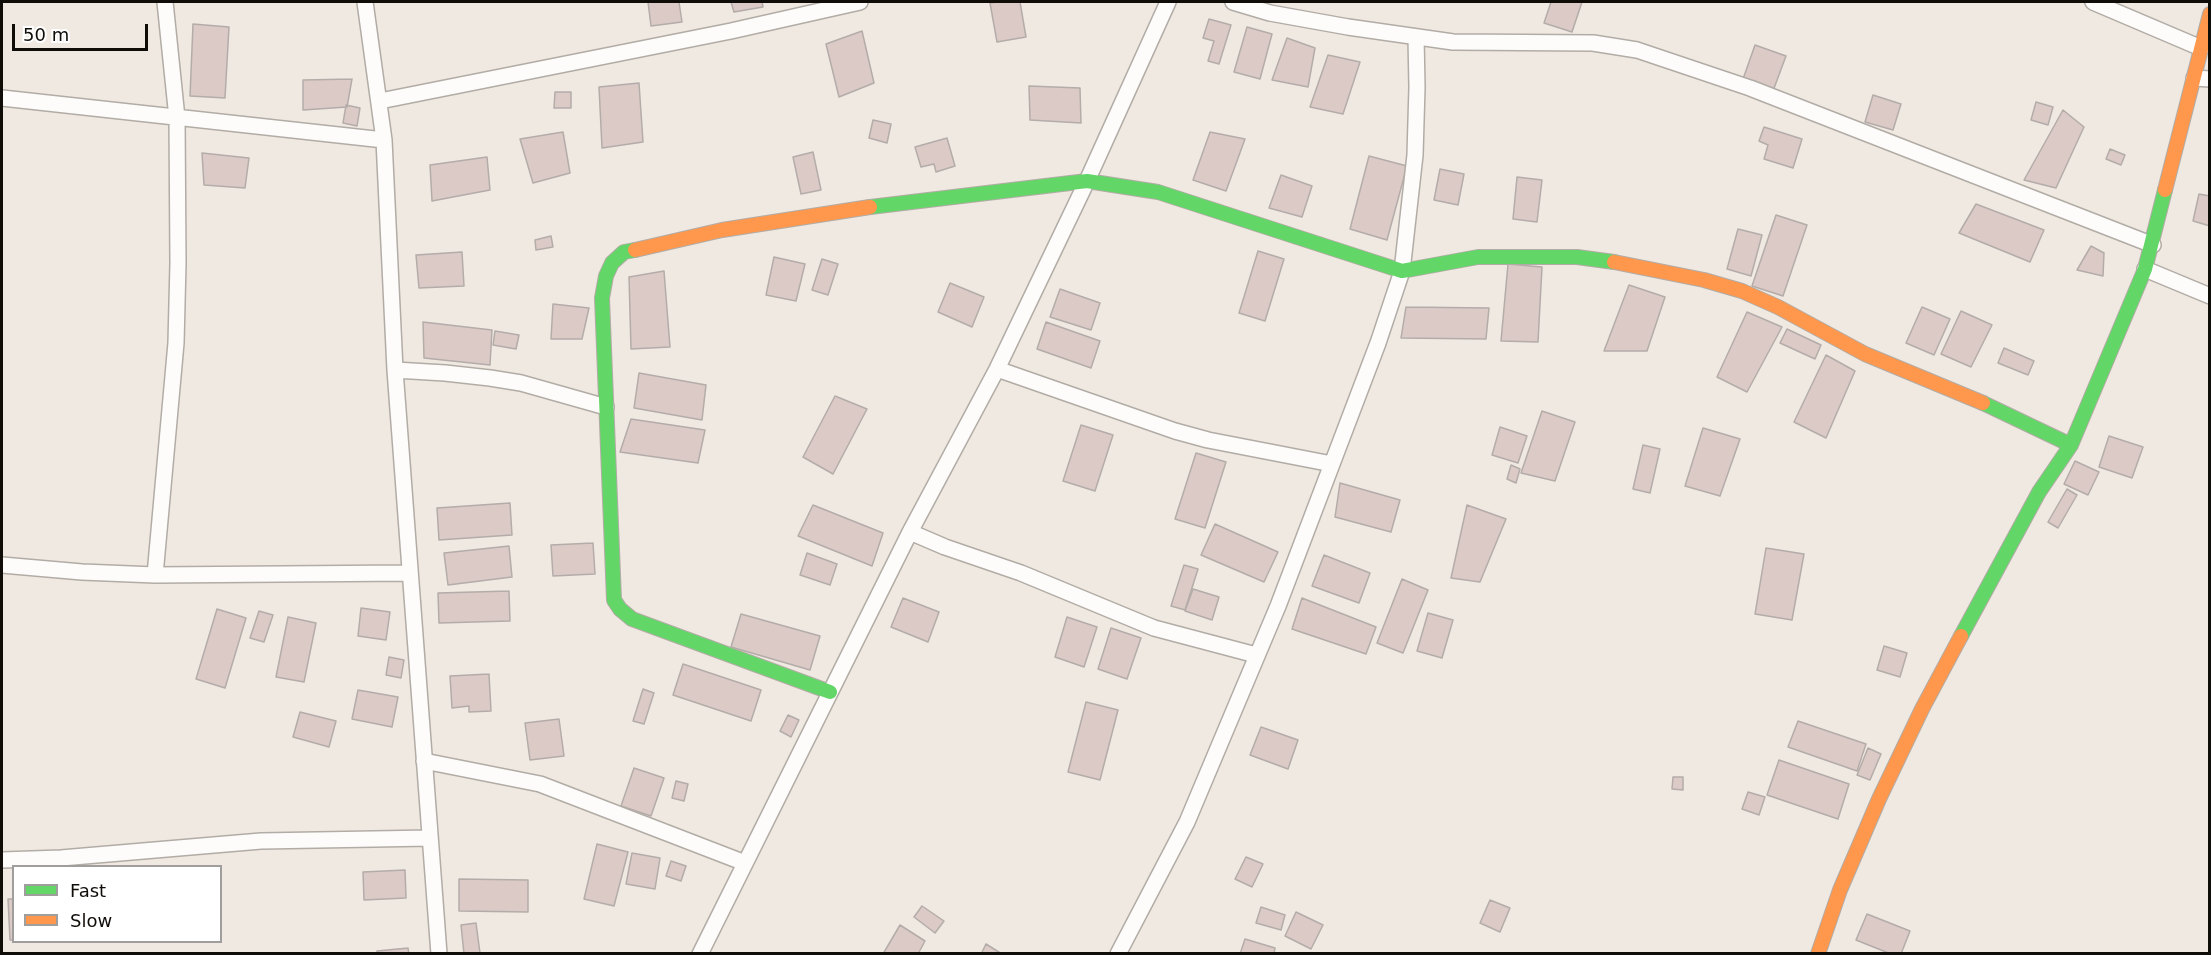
<!DOCTYPE html>
<html>
<head>
<meta charset="utf-8">
<style>
	body { margin:0 }
	#map { position:relative; width:2211px; height:955px; overflow:hidden; background:#f0e9e1; font-family:"DejaVu Sans",sans-serif }
	canvas { display:block }
	.frame { position:absolute; inset:0; border:3px solid #100c08; pointer-events:none }
	.legend { position:absolute; left:12px; top:865px; width:210px; height:78px; box-sizing:border-box; background:#fff; border:2px solid #9f9e9c; margin:0; padding:8px 10px; list-style:none; font-size:18px; color:#100c08 }
	.legend li { display:flex; align-items:center; gap:12px; height:30px }
	.legend b { width:30px; border:2px solid #9f9e9c }
	.scale { position:absolute; left:12px; top:24px; width:136px; height:27px; box-sizing:border-box; border:3px solid #100c08; border-top:0; padding-left:8px; font-size:18px; line-height:21px; white-space:nowrap; color:#100c08; -webkit-text-stroke:4px #fff; paint-order:stroke }
</style>
</head>
<body>
<div id="map">
<canvas width="2211" height="955"></canvas>
<div class="frame"></div>
<ul class="legend">
<li><b style="height:8px;background:#63d668"></b>Fast</li>
<li><b style="height:8px;background:#ff974d"></b>Slow</li>
</ul>
<div class="scale">50 m</div>
</div>
<script>
const ctx = document.querySelector('canvas').getContext('2d');
ctx.lineJoin = 'round';
function fillPath(path, color) {
  ctx.fillStyle = color;
  ctx.fill(path, 'evenodd');
}
function shape(rows) {
  const path = new Path2D();
  for (const r of rows) {
    path.moveTo(r[0], r[1]);
    for (let i = 2; i < r.length; i += 2) path.lineTo(r[i], r[i + 1]);
  }
  return path;
}
function trace(path, color, width, dash) {
  ctx.strokeStyle = color;
  ctx.lineWidth = width;
  ctx.lineCap = dash ? 'butt' : 'round';
  ctx.setLineDash(dash || []);
  ctx.stroke(path);
}
const building = shape([
	[648,2,679,2,682,22,651,26,648,2],
	[731,2,762,2,763,7,734,12,731,2],
	[997,2,1020,2,1026,37,997,42,990,3,997,2],
	[1551,2,1582,2,1572,32,1544,23,1551,2],
	[1209,19,1231,25,1219,64,1208,61,1214,41,1203,38,1209,19],
	[193,24,229,27,225,98,190,96,193,24],
	[1247,27,1272,34,1260,79,1234,72,1247,27],
	[862,31,874,83,839,97,826,44,862,31],
	[1287,38,1315,48,1308,87,1272,80,1287,38],
	[1755,45,1786,56,1773,91,1743,79,1755,45],
	[1328,55,1360,62,1343,114,1310,107,1328,55],
	[352,79,347,107,303,110,303,80,352,79],
	[639,83,643,142,602,148,599,87,639,83],
	[1029,86,1080,88,1081,123,1030,120,1029,86],
	[555,92,571,92,571,108,554,108,555,92],
	[1873,95,1901,104,1893,130,1865,122,1873,95],
	[2036,102,2053,107,2048,125,2031,120,2036,102],
	[346,105,360,108,357,126,343,123,346,105],
	[2063,110,2084,127,2056,188,2024,180,2063,110],
	[873,120,891,124,887,143,869,138,873,120],
	[1764,127,1802,139,1793,168,1764,159,1768,145,1759,141,1764,127],
	[563,132,570,173,533,183,520,139,563,132],
	[1210,132,1245,139,1226,191,1193,180,1210,132],
	[947,138,955,166,936,172,934,164,921,167,915,147,947,138],
	[2110,149,2125,155,2121,165,2106,159,2110,149],
	[813,152,821,190,801,194,793,157,813,152],
	[202,153,249,158,245,188,204,185,202,153],
	[1369,156,1407,166,1387,240,1350,229,1369,156],
	[487,157,490,190,432,201,430,165,487,157],
	[1440,169,1464,174,1458,205,1434,200,1440,169],
	[1281,175,1312,186,1302,217,1269,208,1281,175],
	[1517,177,1542,180,1537,222,1513,219,1517,177],
	[2199,194,2210,196,2210,226,2193,221,2199,194],
	[1976,204,2044,230,2030,262,1959,233,1976,204],
	[1776,215,1807,225,1783,296,1752,286,1776,215],
	[1738,229,1762,235,1751,276,1727,269,1738,229],
	[551,236,553,247,536,250,535,240,551,236],
	[2091,246,2104,253,2103,276,2077,270,2091,246],
	[1258,251,1284,259,1265,321,1239,313,1258,251],
	[462,252,464,286,419,288,416,255,462,252],
	[774,257,805,264,796,301,766,295,774,257],
	[822,259,838,264,828,295,812,290,822,259],
	[1508,264,1542,267,1538,342,1501,341,1508,264],
	[664,271,670,347,631,349,629,277,664,271],
	[950,283,984,297,972,327,938,312,950,283],
	[1629,285,1665,297,1647,351,1604,351,1629,285],
	[1060,289,1100,303,1091,330,1050,317,1060,289],
	[553,304,589,308,582,339,551,339,553,304],
	[1406,307,1489,308,1486,339,1401,338,1406,307],
	[1922,307,1950,319,1934,355,1906,343,1922,307],
	[1961,311,1992,325,1971,367,1941,354,1961,311],
	[1747,312,1782,327,1747,392,1717,377,1747,312],
	[423,322,492,330,490,365,424,358,423,322],
	[1046,322,1100,341,1091,368,1037,349,1046,322],
	[1787,329,1821,345,1815,359,1780,343,1787,329],
	[495,331,519,335,516,349,493,345,495,331],
	[2004,348,2034,361,2028,375,1998,363,2004,348],
	[1826,355,1855,371,1826,438,1794,422,1826,355],
	[639,373,706,385,702,420,634,408,639,373],
	[835,396,867,409,833,474,803,457,835,396],
	[1542,411,1575,422,1555,481,1521,473,1542,411],
	[631,419,705,430,698,463,620,452,631,419],
	[1081,425,1113,435,1095,491,1063,481,1081,425],
	[1500,427,1527,436,1518,463,1492,455,1500,427],
	[1703,428,1740,439,1720,496,1685,486,1703,428],
	[2109,436,2143,447,2132,478,2099,467,2109,436],
	[1643,445,1660,449,1650,493,1633,489,1643,445],
	[1196,453,1226,462,1205,528,1175,519,1196,453],
	[2075,461,2099,472,2088,495,2064,484,2075,461],
	[1511,465,1520,469,1516,483,1507,479,1511,465],
	[1340,483,1400,500,1391,532,1335,517,1340,483],
	[2067,489,2077,495,2058,528,2048,522,2067,489],
	[510,503,512,535,439,540,437,508,510,503],
	[813,505,883,533,872,566,798,536,813,505],
	[1467,505,1506,519,1480,582,1451,578,1467,505],
	[1215,524,1278,552,1264,582,1201,555,1215,524],
	[593,543,595,574,553,576,551,545,593,543],
	[509,546,512,577,448,585,444,553,509,546],
	[1766,548,1804,554,1792,620,1755,614,1766,548],
	[807,553,837,564,830,585,800,575,807,553],
	[1324,555,1370,573,1359,603,1312,586,1324,555],
	[1184,565,1198,569,1185,610,1171,606,1184,565],
	[1402,579,1428,590,1403,653,1377,643,1402,579],
	[1193,589,1219,597,1212,620,1185,611,1193,589],
	[509,591,510,621,439,623,438,593,509,591],
	[903,598,939,612,928,642,891,627,903,598],
	[1302,598,1376,627,1366,654,1292,629,1302,598],
	[361,608,390,612,386,640,358,636,361,608],
	[217,609,246,618,225,688,196,679,217,609],
	[259,611,273,615,264,642,250,638,259,611],
	[1428,613,1453,620,1442,658,1417,651,1428,613],
	[741,614,820,636,810,670,731,647,741,614],
	[288,617,316,623,304,682,276,677,288,617],
	[1067,617,1097,627,1084,667,1055,657,1067,617],
	[1111,628,1141,638,1127,679,1098,669,1111,628],
	[1884,646,1907,653,1900,677,1877,670,1884,646],
	[389,657,404,660,401,678,386,675,389,657],
	[683,664,761,690,751,721,673,695,683,664],
	[489,674,491,711,469,712,469,706,452,708,450,676,489,674],
	[643,689,654,693,644,724,633,721,643,689],
	[358,690,398,697,392,727,352,719,358,690],
	[1086,702,1118,710,1100,780,1068,772,1086,702],
	[300,712,336,721,329,747,293,737,300,712],
	[788,715,799,720,791,737,780,731,788,715],
	[559,719,564,756,530,760,525,723,559,719],
	[1798,721,1866,744,1857,771,1788,747,1798,721],
	[1261,727,1298,740,1288,769,1250,755,1261,727],
	[1868,748,1881,754,1870,780,1857,775,1868,748],
	[1779,760,1849,784,1838,819,1767,795,1779,760],
	[634,768,664,778,651,816,621,806,634,768],
	[1673,777,1683,777,1683,790,1672,789,1673,777],
	[676,781,688,784,684,801,672,798,676,781],
	[1748,792,1765,797,1759,815,1742,809,1748,792],
	[597,844,628,852,614,906,584,899,597,844],
	[632,853,660,858,655,889,626,884,632,853],
	[1246,857,1263,864,1252,887,1235,879,1246,857],
	[671,861,686,866,681,881,666,876,671,861],
	[405,870,406,898,364,900,363,872,405,870],
	[459,879,528,880,528,912,459,911,459,879],
	[8,899,14,899,14,940,10,940,8,899],
	[1490,900,1510,908,1500,932,1480,923,1490,900],
	[922,906,944,921,935,933,914,917,922,906],
	[1261,907,1285,915,1281,930,1256,923,1261,907],
	[1296,912,1323,925,1311,949,1285,936,1296,912],
	[1867,914,1910,931,1901,954,1891,954,1856,940,1867,914],
	[476,923,480,953,464,954,461,925,476,923],
	[900,925,925,941,918,954,883,954,900,925],
	[1245,939,1275,948,1274,954,1240,954,1245,939],
	[986,944,1002,954,981,954,986,944],
	[408,948,409,954,377,954,377,951,408,948]
]);
fillPath(building, '#dbcac6');
trace(building, '#b4aca9', 1.5);
const street = shape([
	[365,2,384,140,395,370,439,954],
	[1233,2,1270,13,1348,27,1453,42,1593,43,1637,50,1750,88,2153,245],
	[2093,2,2201,48],
	[2194,78,2210,79],
	[2,98,384,140],
	[380,101,731,31,860,2],
	[2145,269,2210,296],
	[997,369,1175,431,1208,440,1332,464],
	[395,370,445,373,490,378,521,383,606,407],
	[910,532,945,547,1021,573,1154,628,1256,655],
	[2,565,82,572,155,575,410,573],
	[155,575,176,343,178,263,177,118,165,2],
	[424,761,540,784,745,863],
	[2,860,61,858,261,841,430,838],
	[700,954,910,532,997,369,1087,181,1168,2],
	[1118,954,1187,822,1278,606,1378,343,1402,271,1415,155,1417,87,1416,37]
]);
const fast = shape([
	[870,207,1087,181,1158,192,1402,271,1478,257,1577,257,1614,262],
	[635,250,624,252,612,263,606,276,602,298,614,600,620,609,632,619,830,692],
	[1983,403,2071,445],
	[1961,636,2039,492,2071,445,2145,269,2165,190]
]);
const slow = shape([
	[2165,190,2210,14],
	[635,250,722,230,870,207],
	[1614,262,1704,280,1742,291,1778,307,1865,354,1983,403],
	[1818,954,1840,890,1879,799,1922,709,1961,636]
]);
trace(street, '#b2aca6', 18);
trace(fast, '#b2aca6', 16);
trace(slow, '#b2aca6', 16);
trace(street, '#fdfcfa', 15);
trace(fast, '#63d668', 14);
trace(slow, '#ff974d', 14);
</script>
</body>
</html>
